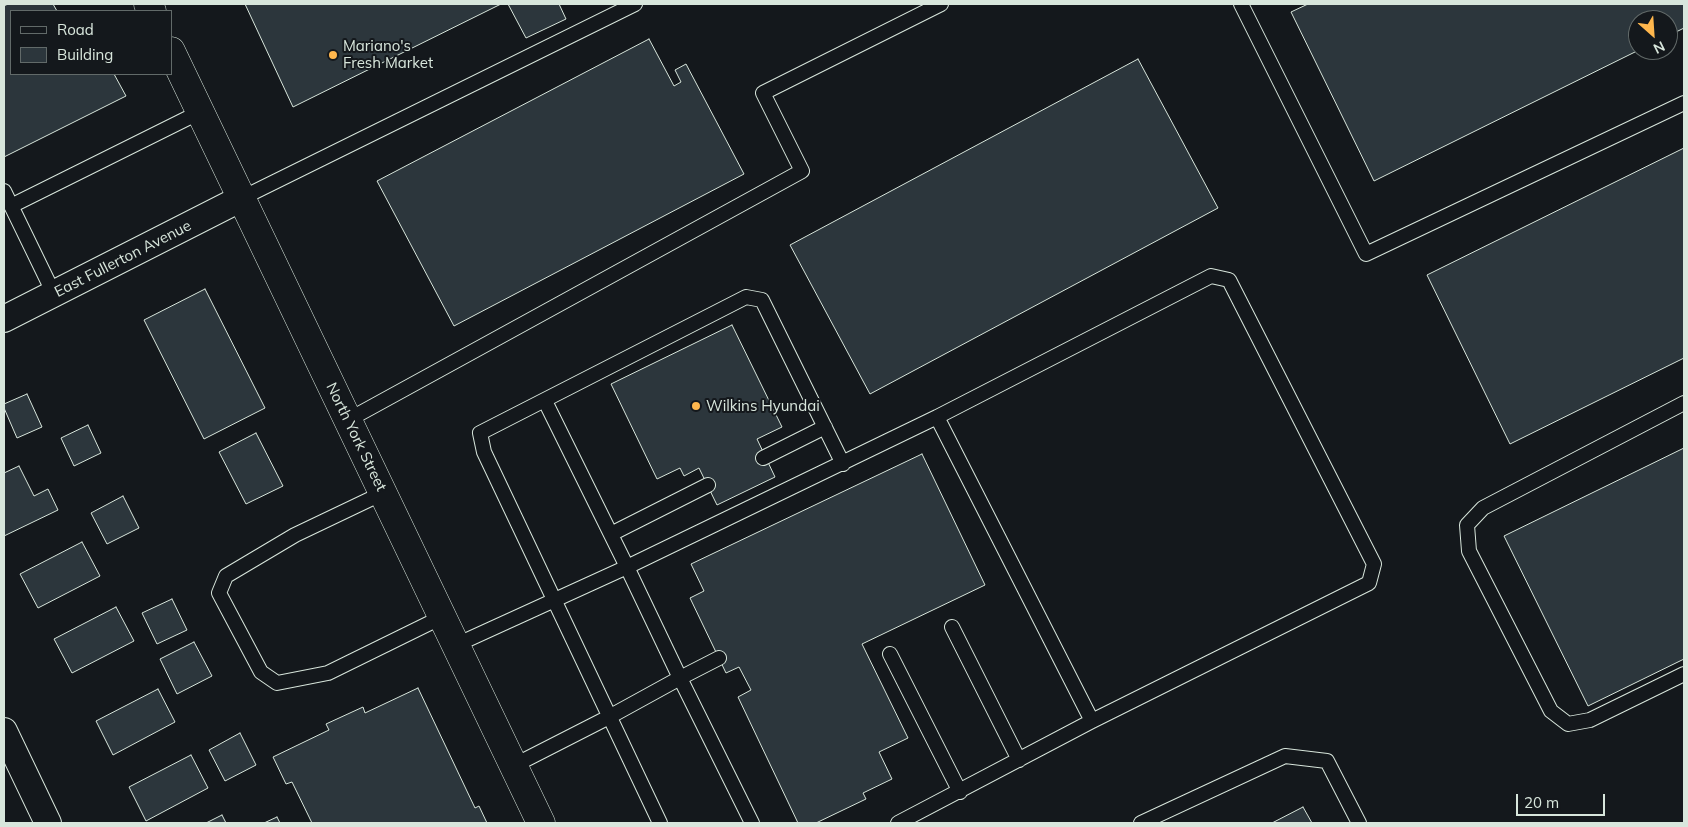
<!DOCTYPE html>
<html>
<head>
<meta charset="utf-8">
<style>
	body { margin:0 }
	#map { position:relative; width:1688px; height:827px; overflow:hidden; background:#14181c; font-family:Mulish,sans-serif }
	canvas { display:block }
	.frame { position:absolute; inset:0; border:5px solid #d8e6dc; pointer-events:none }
	.legend { position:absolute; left:10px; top:10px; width:162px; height:65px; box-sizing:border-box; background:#14181c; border:1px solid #626a69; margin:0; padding:6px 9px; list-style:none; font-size:15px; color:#d8e6dc }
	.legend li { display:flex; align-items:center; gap:10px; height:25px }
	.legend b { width:25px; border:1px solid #626a69 }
	.north { position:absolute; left:1628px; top:10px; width:50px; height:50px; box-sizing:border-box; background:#14181c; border:1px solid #626a69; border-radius:50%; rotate:154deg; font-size:14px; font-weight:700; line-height:20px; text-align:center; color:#d8e6dc }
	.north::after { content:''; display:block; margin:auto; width:18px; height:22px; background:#ffb74d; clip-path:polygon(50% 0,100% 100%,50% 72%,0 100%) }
	.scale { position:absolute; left:1516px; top:794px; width:89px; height:22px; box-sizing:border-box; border:2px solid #d8e6dc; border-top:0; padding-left:6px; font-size:15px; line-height:18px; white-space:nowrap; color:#d8e6dc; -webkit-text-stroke:4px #14181c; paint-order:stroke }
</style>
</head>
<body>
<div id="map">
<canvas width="1688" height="827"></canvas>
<div class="frame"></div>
<ul class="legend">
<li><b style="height:6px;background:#14181c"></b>Road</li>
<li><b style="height:14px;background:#2c363c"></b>Building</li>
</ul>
<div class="north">N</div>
<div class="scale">20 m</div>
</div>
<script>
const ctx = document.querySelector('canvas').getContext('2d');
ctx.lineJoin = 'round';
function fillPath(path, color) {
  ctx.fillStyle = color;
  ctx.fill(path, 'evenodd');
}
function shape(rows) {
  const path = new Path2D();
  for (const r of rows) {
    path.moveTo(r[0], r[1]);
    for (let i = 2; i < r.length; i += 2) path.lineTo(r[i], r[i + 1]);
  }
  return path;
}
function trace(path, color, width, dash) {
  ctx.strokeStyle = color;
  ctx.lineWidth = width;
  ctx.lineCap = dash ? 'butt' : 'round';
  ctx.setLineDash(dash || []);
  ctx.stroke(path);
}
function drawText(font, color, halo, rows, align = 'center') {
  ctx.font = font + ' Mulish,sans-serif';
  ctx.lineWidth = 4;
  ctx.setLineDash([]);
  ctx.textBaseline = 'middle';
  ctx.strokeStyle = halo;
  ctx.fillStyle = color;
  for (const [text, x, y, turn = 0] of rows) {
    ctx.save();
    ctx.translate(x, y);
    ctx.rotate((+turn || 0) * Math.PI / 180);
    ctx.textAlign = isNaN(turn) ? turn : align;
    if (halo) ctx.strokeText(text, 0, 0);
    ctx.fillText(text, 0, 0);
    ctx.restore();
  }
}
const building = shape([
	[8,4,53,4,57,11,11,11,11,74,114,74,126,96,4,157,4,6,8,4],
	[245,4,501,4,293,107,245,4],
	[508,4,559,4,566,19,526,38,508,4],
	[1308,4,1684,4,1684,28,1668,36,1668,20,1638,20,1638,50,1639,50,1374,181,1291,12,1308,4],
	[649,39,674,86,681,82,675,70,686,64,744,174,454,326,377,181,649,39],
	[1138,59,1218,208,870,394,790,245,1138,59],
	[1684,148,1684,358,1510,444,1427,275,1684,148],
	[205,289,265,408,204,439,144,320,205,289],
	[732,325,782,427,757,439,775,477,717,505,699,468,684,476,680,468,657,479,611,384,732,325],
	[27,394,42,427,17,438,4,408,4,404,27,394],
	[88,425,101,453,74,466,61,438,88,425],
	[256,433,283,486,246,504,219,452,256,433],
	[1684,448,1684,659,1588,706,1504,536,1684,448],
	[922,454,985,585,862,644,908,738,879,752,892,779,863,793,866,799,816,823,798,823,738,697,751,690,739,667,726,673,690,598,704,591,691,564,922,454],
	[19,466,34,496,48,489,58,510,4,536,4,473,19,466],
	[123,496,139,528,107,544,91,513,123,496],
	[82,542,100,576,38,608,20,574,82,542],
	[172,599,187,630,157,644,142,613,172,599],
	[116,607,134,641,72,673,54,639,116,607],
	[194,642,212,676,177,694,160,659,194,642],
	[418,688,475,808,479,806,487,823,312,823,292,782,286,784,273,757,329,730,326,724,363,707,365,713,418,688],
	[158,689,175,722,113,755,96,721,158,689],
	[240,733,256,765,225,781,209,750,240,733],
	[191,755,208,788,146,821,129,787,191,755],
	[1303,807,1312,823,1272,823,1303,807],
	[222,815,226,823,206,823,222,815],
	[277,817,280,823,264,823,277,817]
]);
fillPath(building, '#2c363c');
trace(building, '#d8e6dc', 1);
const lane = shape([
	[1241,4,1366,254,1684,103],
	[4,191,54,294],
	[242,198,635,4],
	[11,206,200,112],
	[545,401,627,567,937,417,1211,276,1229,280,1374,564,1369,583,1092,721,898,823],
	[1684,403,1483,508,1467,525,1469,551,1551,711,1568,724,1590,720,1684,674],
	[937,417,1092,721],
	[348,420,802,171,763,93,941,4],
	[763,458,825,427],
	[383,493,295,535,226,576,219,593,261,672,277,683,328,673,442,617],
	[611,534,708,485],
	[952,627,1019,760],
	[456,645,627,567,680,678,609,717,513,766],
	[890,654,960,792],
	[719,658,680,678,752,823],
	[660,823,484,452,480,433,746,297,762,300,843,464],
	[1141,823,1285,756,1327,761,1359,823]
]);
const street = shape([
	[4,319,242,198],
	[4,731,48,823]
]);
const secondary = shape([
	[148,4,152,11],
	[171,51,541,823]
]);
trace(lane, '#d8e6dc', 16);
trace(street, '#d8e6dc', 28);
trace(secondary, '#d8e6dc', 29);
trace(lane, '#14181c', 14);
trace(street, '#14181c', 26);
trace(secondary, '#14181c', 28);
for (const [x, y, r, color] of [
	[333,55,5,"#ffb74d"],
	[696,406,5,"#ffb74d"]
]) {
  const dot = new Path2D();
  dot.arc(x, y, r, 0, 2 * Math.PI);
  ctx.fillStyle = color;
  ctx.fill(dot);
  trace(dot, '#14181c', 2);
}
drawText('15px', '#d8e6dc', '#14181c', [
	["Mariano's",343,46],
	["Fresh Market",343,63],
	["Wilkins Hyundai",706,406]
], 'left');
drawText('15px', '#d8e6dc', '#14181c', [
	["East Fullerton Avenue",123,259,-27],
	["North York Street",356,437,64]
]);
</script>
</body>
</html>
